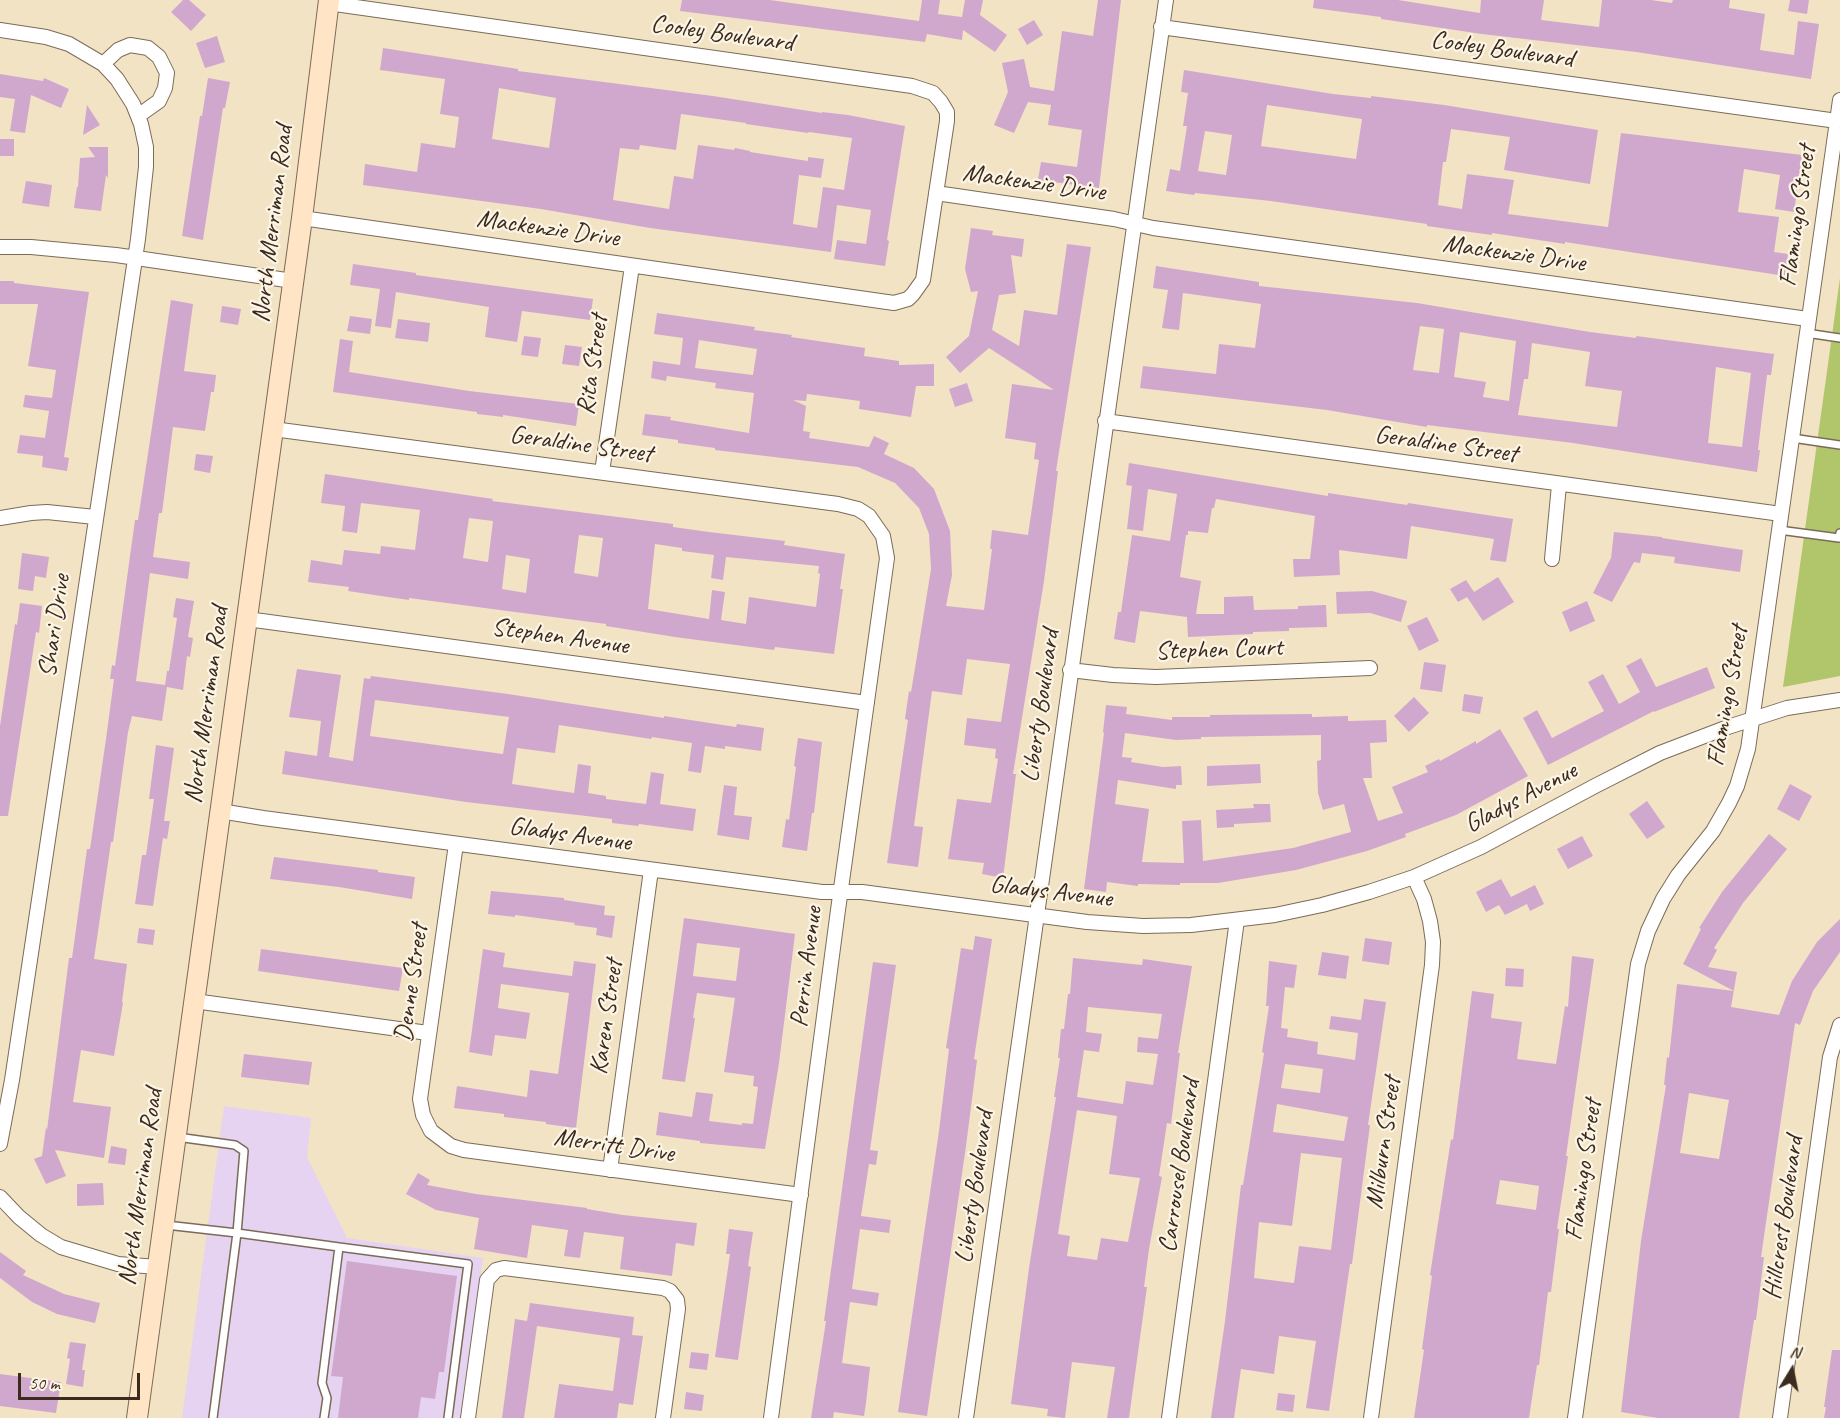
<!DOCTYPE html>
<html>
<head>
<meta charset="utf-8">
<style>
	body { margin:0 }
	#map { position:relative; width:1840px; height:1418px; overflow:hidden; background:#f2e3c4; font-family:Caveat,sans-serif }
	canvas { display:block }
	.north { position:absolute; left:1762px; top:1340px; width:60px; height:60px; -webkit-text-stroke:4px #fcf5e5; paint-order:stroke; rotate:10deg; font-size:16px; font-weight:700; line-height:24px; text-align:center; color:#3b2a1e }
	.north::after { content:''; display:block; margin:auto; width:21px; height:27px; background:#3b2a1e; clip-path:polygon(50% 0,100% 100%,50% 72%,0 100%) }
	.scale { position:absolute; left:18px; top:1373px; width:122px; height:27px; box-sizing:border-box; border:3px solid #3b2a1e; border-top:0; padding-left:8px; font-size:18px; line-height:21px; white-space:nowrap; color:#3b2a1e; -webkit-text-stroke:4px #fcf5e5; paint-order:stroke }
</style>
</head>
<body>
<div id="map">
<canvas width="1840" height="1418"></canvas>
<div class="north">N</div>
<div class="scale">50 m</div>
</div>
<script>
const ctx = document.querySelector('canvas').getContext('2d');
ctx.lineJoin = 'round';
function fillPath(path, color) {
  ctx.fillStyle = color;
  ctx.fill(path, 'evenodd');
}
function shape(rows) {
  const path = new Path2D();
  for (const r of rows) {
    path.moveTo(r[0], r[1]);
    for (let i = 2; i < r.length; i += 2) path.lineTo(r[i], r[i + 1]);
  }
  return path;
}
function trace(path, color, width, dash) {
  ctx.strokeStyle = color;
  ctx.lineWidth = width;
  ctx.lineCap = dash ? 'butt' : 'round';
  ctx.setLineDash(dash || []);
  ctx.stroke(path);
}
function drawText(font, color, halo, rows, align = 'center') {
  ctx.font = font + ' Caveat,sans-serif';
  ctx.lineWidth = 4.5;
  ctx.setLineDash([]);
  ctx.textBaseline = 'middle';
  ctx.strokeStyle = halo;
  ctx.fillStyle = color;
  for (const [text, x, y, turn = 0] of rows) {
    ctx.save();
    ctx.translate(x, y);
    ctx.rotate((+turn || 0) * Math.PI / 180);
    ctx.textAlign = isNaN(turn) ? turn : align;
    if (halo) ctx.strokeText(text, 0, 0);
    ctx.fillText(text, 0, 0);
    ctx.restore();
  }
}
fillPath(shape([
	[224,1106,311,1118,307,1157,347,1238,483,1258,460,1418,182,1418]
]), '#e5d3f1');
fillPath(shape([
	[1840,278,1840,676,1783,687]
]), '#b1c66a');
fillPath(shape([
	[183,0,189,0,206,15,191,31,171,12],
	[682,0,770,0,919,21,922,0,940,0,938,14,962,17,965,0,983,0,980,15,1007,35,995,52,963,30,962,40,927,34,925,42,680,11],
	[1098,0,1121,0,1099,188,1038,180,1041,162,1077,167,1082,130,1048,125,1051,105,1028,102,1014,133,994,125,1008,92,1002,63,1024,59,1030,87,1054,91,1062,31,1093,36],
	[1314,0,1398,0,1480,13,1481,0,1544,0,1541,20,1599,27,1602,0,1651,0,1672,3,1673,0,1730,0,1729,8,1765,14,1760,50,1794,55,1798,21,1819,24,1811,79,1636,52,1482,34,1381,19,1381,17,1313,8],
	[1790,0,1809,0,1807,14,1788,11],
	[1034,20,1043,35,1027,45,1018,29],
	[217,36,225,62,205,68,196,43],
	[383,48,518,69,518,71,713,96,822,113,822,112,848,115,905,126,887,240,889,241,885,266,834,259,837,240,866,244,871,210,837,205,831,252,650,228,541,209,363,185,365,164,417,172,421,143,455,148,459,117,440,114,445,79,380,70],
	[499,88,556,98,549,148,492,139],
	[681,114,746,123,746,124,808,133,809,132,852,138,844,190,823,187,817,228,793,224,799,175,821,178,824,159,808,157,808,161,750,152,750,151,735,148,734,150,698,145,693,179,674,176,669,209,613,200,620,148,639,150,640,145,676,150],
	[1184,70,1333,94,1371,98,1371,96,1444,105,1598,130,1590,184,1504,170,1510,137,1451,129,1446,162,1443,162,1438,205,1462,209,1467,174,1514,180,1508,214,1608,227,1621,133,1802,155,1794,212,1775,209,1780,175,1744,169,1738,212,1779,217,1774,252,1788,254,1785,276,1565,242,1565,244,1492,233,1492,235,1455,230,1427,226,1427,224,1271,201,1195,193,1194,195,1166,191,1170,169,1180,171,1187,126,1183,126,1188,93,1181,92],
	[1267,105,1362,119,1356,159,1261,146],
	[1205,131,1232,135,1226,175,1198,171],
	[0,74,43,81,44,78,69,89,61,108,31,95,25,133,10,131,15,99,0,97],
	[208,78,230,82,225,108,223,108,203,240,182,236,200,116,202,116],
	[87,105,100,125,83,135],
	[0,139,14,139,14,156,0,156],
	[88,147,108,147,108,178,106,175,101,211,74,208,77,187,78,187,80,158,95,157],
	[26,181,52,185,49,207,22,203],
	[971,228,993,231,992,235,1024,239,1022,257,1011,255,1016,293,999,295,992,330,1019,346,1024,310,1057,315,1067,244,1091,247,1056,471,1058,471,1044,581,1013,774,1016,774,1003,878,982,874,984,863,948,859,957,799,991,803,998,759,995,758,996,749,964,745,967,718,1001,722,1010,664,967,659,962,695,932,691,914,826,923,827,918,867,887,863,908,720,905,719,909,691,911,692,917,656,931,569,929,534,919,508,895,483,858,467,715,450,715,448,678,443,678,440,642,435,645,414,671,417,670,420,749,433,754,393,715,388,716,383,667,376,666,381,651,378,653,361,680,365,683,338,654,334,657,313,755,327,754,330,792,335,791,337,865,348,864,356,899,361,899,365,934,364,934,386,916,386,911,417,859,409,860,401,807,394,806,401,793,400,806,406,803,431,810,432,809,438,869,447,874,436,889,443,884,454,914,468,934,489,950,531,952,575,946,606,984,610,992,549,990,549,992,530,1028,535,1039,460,1034,459,1036,443,1005,438,1012,384,1054,390,989,348,960,373,946,357,969,336,978,291,971,292,965,269],
	[699,340,757,349,753,375,695,368],
	[353,264,416,273,416,275,593,299,590,320,522,311,517,342,485,337,489,307,396,292,391,328,375,326,380,289,350,285],
	[1156,266,1259,282,1259,286,1417,303,1590,332,1636,338,1636,336,1774,354,1771,375,1767,375,1758,450,1760,450,1757,472,1573,443,1427,425,1427,427,1327,410,1140,388,1143,366,1216,374,1219,344,1255,348,1261,304,1183,293,1179,330,1162,328,1168,290,1153,288],
	[1420,326,1444,329,1439,373,1413,370],
	[1460,332,1516,341,1509,401,1483,397,1486,382,1454,377],
	[1532,343,1590,352,1585,386,1622,391,1617,427,1518,415,1524,379,1528,379],
	[1716,367,1751,373,1742,447,1708,443],
	[0,281,14,281,14,283,89,292,64,457,69,458,67,471,42,467,43,456,17,453,20,435,45,438,49,411,23,407,25,395,52,398,56,370,28,366,38,304,0,304],
	[171,300,193,304,184,371,216,375,214,392,211,392,205,431,173,427,162,513,159,513,153,557,190,562,188,579,150,573,136,681,165,685,167,671,169,671,177,618,173,617,176,598,194,601,188,637,193,638,190,657,187,656,183,690,167,687,162,721,132,716,128,732,113,842,111,842,94,959,127,964,122,1002,123,1003,114,1056,81,1050,73,1102,111,1107,104,1158,55,1150,66,1176,46,1184,34,1159,42,1156,46,1127,47,1130,69,958,72,958,87,849,90,849,106,739,114,679,110,679,112,665,115,666,130,556,135,520,138,520],
	[222,306,241,309,238,325,220,322],
	[350,316,372,319,370,334,347,331],
	[398,319,430,323,428,342,395,338],
	[524,336,541,338,538,357,521,355],
	[340,339,353,341,349,372,469,391,579,404,576,426,503,415,503,417,477,414,477,412,333,392],
	[565,345,582,347,579,366,562,364],
	[967,383,973,401,955,407,949,389],
	[196,454,213,456,210,473,194,470],
	[1129,463,1328,496,1328,493,1407,505,1408,503,1513,519,1506,562,1490,560,1494,539,1411,526,1407,559,1339,550,1340,575,1294,577,1293,559,1310,559,1315,516,1216,499,1214,508,1212,508,1208,533,1188,531,1188,535,1186,535,1180,577,1201,581,1196,614,1224,614,1224,597,1253,596,1254,610,1298,609,1298,606,1326,605,1327,627,1289,628,1289,631,1253,632,1253,634,1188,637,1187,617,1140,611,1135,643,1114,639,1118,612,1121,612,1132,535,1170,541,1177,494,1148,489,1143,531,1127,529,1132,486,1126,485],
	[325,474,493,499,492,501,673,524,673,527,709,532,785,541,784,545,845,554,840,589,843,589,834,654,775,647,774,650,675,637,606,626,606,624,409,598,409,600,381,596,348,591,349,587,308,582,311,560,342,565,344,550,380,554,381,546,415,550,420,510,361,503,357,533,342,531,345,506,321,503],
	[469,518,493,521,488,562,463,558],
	[579,535,603,538,598,577,574,573],
	[655,544,682,548,682,551,714,555,711,578,723,580,726,557,819,566,818,573,820,574,816,607,749,597,746,624,721,620,725,592,712,590,709,619,648,609],
	[506,555,530,559,526,593,502,589],
	[1614,532,1662,537,1662,538,1743,550,1740,572,1674,563,1675,557,1642,553,1640,563,1634,562,1612,602,1593,593,1611,558],
	[22,553,49,557,46,578,35,576,33,591,18,589],
	[1498,577,1514,602,1483,621,1467,597,1458,602,1450,589,1466,580,1474,592],
	[1372,591,1407,601,1401,622,1370,613,1337,614,1336,592],
	[1587,601,1595,621,1570,632,1562,612],
	[20,603,42,606,39,633,36,632,8,816,0,816,0,726,15,624,17,625],
	[1427,617,1439,641,1419,651,1407,626],
	[1641,658,1656,687,1707,667,1715,688,1654,712,1654,711,1548,765,1523,718,1537,710,1552,738,1604,711,1588,682,1603,674,1619,704,1640,692,1626,666],
	[1424,662,1446,665,1442,692,1420,689],
	[297,669,341,675,329,757,353,761,364,678,370,679,371,676,508,694,664,718,664,716,736,727,737,724,764,728,761,751,725,746,725,749,705,746,701,773,688,771,692,743,652,737,651,739,559,725,555,753,517,748,512,784,574,793,578,764,591,766,588,793,606,796,606,799,646,804,651,772,664,774,660,804,696,809,693,831,639,824,638,826,612,823,612,819,466,802,282,774,285,751,317,756,321,721,289,717],
	[375,700,509,717,503,754,370,736],
	[1464,694,1483,697,1480,714,1462,711],
	[1414,697,1429,713,1409,732,1394,716],
	[1106,705,1127,707,1126,714,1172,720,1172,717,1210,717,1210,715,1312,714,1312,717,1348,716,1348,721,1386,720,1387,742,1370,743,1372,778,1363,778,1378,821,1403,813,1392,787,1428,772,1425,766,1439,759,1440,761,1476,741,1476,744,1500,729,1528,776,1456,815,1405,834,1406,837,1367,851,1296,870,1218,883,1180,883,1180,885,1138,884,1138,886,1107,882,1106,892,1084,889,1104,733,1103,732],
	[1125,733,1176,740,1201,739,1201,737,1321,735,1321,760,1317,761,1318,793,1323,810,1344,804,1351,832,1293,848,1203,861,1201,820,1182,821,1184,863,1142,862,1149,809,1115,804,1118,780,1176,789,1176,785,1182,785,1181,766,1163,767,1131,762,1132,758,1122,757],
	[798,738,822,742,814,813,812,813,807,851,782,847,786,819,789,820,796,767,794,766],
	[156,745,174,748,164,821,170,821,167,839,163,838,153,906,135,904,142,855,146,855,154,799,149,799],
	[1260,764,1261,783,1207,786,1207,766],
	[1790,784,1812,796,1799,821,1777,809],
	[724,785,737,787,734,815,752,817,749,840,717,835],
	[1647,801,1665,827,1647,839,1629,814],
	[1253,804,1270,804,1271,822,1234,824,1234,827,1217,828,1216,810,1254,808],
	[1769,834,1787,849,1743,903,1714,948,1717,950,1708,967,1737,972,1731,1007,1779,1015,1792,981,1817,942,1840,919,1840,952,1813,991,1800,1025,1795,1023,1761,1257,1764,1257,1756,1320,1754,1320,1739,1418,1658,1418,1621,1412,1641,1241,1666,1085,1664,1085,1667,1057,1669,1058,1677,984,1734,991,1683,964,1701,929,1699,928,1722,892],
	[1689,1093,1729,1100,1719,1159,1680,1153],
	[1582,836,1593,856,1568,869,1557,849],
	[274,857,378,870,378,872,415,877,412,899,339,887,270,879],
	[1501,879,1511,897,1535,885,1544,904,1530,911,1527,904,1505,915,1499,905,1486,912,1476,892],
	[491,891,564,898,564,900,605,906,604,915,615,916,612,938,596,935,597,928,574,925,575,923,515,915,515,917,488,914],
	[684,918,795,934,779,1063,765,1149,700,1143,700,1141,656,1135,659,1112,692,1117,696,1092,713,1094,709,1121,742,1125,742,1123,753,1124,758,1087,753,1086,754,1076,724,1072,735,998,697,993,693,1018,695,1018,685,1082,662,1079],
	[697,943,740,948,736,981,693,976],
	[139,928,155,930,153,945,137,943],
	[975,936,992,939,974,1059,977,1060,966,1146,927,1416,898,1412,939,1131,949,1049,946,1048,961,948,973,950],
	[1365,938,1392,942,1389,965,1362,961],
	[261,949,403,968,399,991,258,971],
	[483,949,505,953,503,967,572,976,574,961,596,964,576,1128,546,1124,546,1122,504,1117,504,1114,454,1108,457,1086,527,1097,530,1070,558,1074,569,993,501,984,498,1008,530,1013,526,1039,495,1035,492,1056,469,1052],
	[1322,952,1349,956,1346,979,1318,975],
	[1572,956,1594,959,1566,1156,1568,1156,1557,1229,1559,1229,1551,1292,1548,1292,1539,1365,1537,1365,1529,1418,1414,1418,1424,1350,1422,1349,1432,1276,1430,1275,1434,1249,1451,1139,1453,1140,1472,991,1494,994,1491,1018,1522,1022,1517,1059,1556,1064,1565,1006,1568,1007],
	[1500,1180,1539,1186,1536,1210,1496,1204],
	[1073,958,1142,965,1143,959,1192,966,1178,1053,1180,1053,1171,1124,1167,1123,1159,1176,1162,1177,1149,1249,1144,1287,1147,1287,1129,1418,1107,1418,1115,1367,1072,1362,1065,1418,1047,1416,1048,1409,1011,1404,1029,1268,1056,1097,1054,1097,1060,1058,1058,1058,1061,1029,1064,1029,1068,994,1070,994],
	[1088,1007,1162,1014,1158,1039,1138,1037,1137,1052,1158,1054,1153,1085,1126,1081,1123,1104,1077,1097,1084,1050,1099,1052,1102,1034,1086,1032],
	[1077,1110,1117,1116,1109,1174,1140,1178,1128,1242,1101,1238,1097,1260,1067,1256,1070,1236,1058,1234],
	[1269,961,1297,965,1294,988,1285,987,1281,1028,1288,1029,1287,1037,1318,1042,1317,1054,1355,1060,1358,1033,1329,1029,1331,1016,1361,1020,1364,999,1386,1002,1368,1125,1370,1125,1352,1264,1350,1264,1329,1411,1306,1408,1316,1341,1279,1336,1274,1374,1241,1369,1234,1418,1211,1418,1225,1321,1241,1185,1243,1185,1264,1053,1262,1052,1269,1006,1266,1006],
	[1285,1064,1323,1069,1320,1093,1281,1088],
	[1277,1104,1348,1117,1344,1141,1273,1132],
	[1301,1153,1342,1158,1331,1250,1299,1246,1294,1283,1254,1278,1259,1222,1292,1226],
	[873,962,896,965,870,1150,878,1151,876,1165,869,1164,861,1216,891,1220,889,1233,860,1229,852,1289,879,1293,877,1306,850,1302,842,1363,870,1367,866,1403,864,1416,834,1412,833,1418,811,1418,826,1321,824,1321],
	[1506,968,1524,969,1523,987,1505,986],
	[244,1054,312,1062,309,1085,241,1077],
	[111,1146,127,1149,125,1165,108,1163],
	[418,1173,430,1180,427,1185,476,1194,587,1208,587,1209,623,1215,697,1223,694,1246,676,1243,672,1276,620,1269,624,1237,584,1232,580,1258,564,1256,568,1230,532,1225,527,1258,474,1249,479,1218,436,1210,406,1194],
	[103,1183,104,1205,77,1206,77,1184],
	[729,1229,753,1232,748,1266,751,1267,738,1360,715,1357,730,1254,726,1254],
	[0,1252,26,1271,23,1275,64,1294,100,1303,95,1323,57,1314,32,1302,0,1278],
	[347,1261,457,1276,444,1372,439,1372,435,1399,421,1397,418,1418,338,1418,343,1377,331,1376],
	[530,1303,634,1317,632,1335,643,1336,633,1405,619,1403,617,1418,554,1418,559,1384,613,1391,620,1338,537,1326,524,1418,502,1418,515,1319,527,1321],
	[70,1342,86,1344,82,1370,85,1370,83,1387,66,1384,70,1359,67,1358],
	[1832,1350,1840,1350,1840,1418,1824,1418,1826,1407,1824,1407],
	[691,1352,709,1354,707,1370,689,1368],
	[0,1374,61,1382,56,1413,0,1406],
	[686,1392,704,1395,702,1411,684,1409],
	[1278,1393,1295,1395,1293,1412,1276,1410]
]), '#d0a8ce');
const lane = shape([
	[1806,333,1840,338],
	[1792,438,1840,445],
	[1779,530,1839,538,1840,533],
	[166,1225,237,1233,244,1151,235,1145,177,1137],
	[339,1247,468,1264,448,1418],
	[213,1418,237,1233,339,1247,322,1383,327,1398,324,1418]
]);
const street = shape([
	[1161,27,1837,121],
	[0,30,46,37,69,44,103,64,117,79,133,104,141,124,146,147,146,167,138,239,12,1080,0,1144],
	[103,64,118,50,130,45,148,48,159,57,167,73,165,88,159,101,138,116],
	[936,193,1114,219,1153,228,1808,319],
	[302,218,894,303,908,299,913,294,923,280,947,121,947,112,941,102,933,93,912,86,328,3],
	[0,247,31,247,116,255,293,281],
	[1105,421,1781,514],
	[273,429,838,504,858,509,869,516,883,536,887,558,838,910,771,1418],
	[602,472,632,266],
	[0,518,31,513,47,512,95,517],
	[1552,559,1559,485],
	[247,619,867,703],
	[1070,670,1113,675,1156,677,1370,668],
	[220,811,263,818,822,892,862,892,1087,922,1143,926,1191,925,1275,915,1322,905,1369,892,1414,877,1481,847,1595,786,1660,753,1728,727,1787,708,1840,700],
	[456,844,420,1099,423,1115,431,1131,451,1146,464,1150,801,1195],
	[194,1001,428,1033],
	[610,1170,651,870],
	[0,1197,19,1217,41,1235,61,1247,118,1264,158,1267],
	[468,1418,487,1280,496,1270,504,1268,663,1288,670,1291,677,1300,678,1309,663,1418],
	[966,1418,1166,0],
	[1169,1418,1237,920],
	[1371,1418,1432,965,1433,942,1430,921,1424,899,1414,877],
	[1575,1418,1638,964,1648,931,1663,899,1678,875,1713,831,1729,803,1737,786,1748,749,1840,100],
	[1780,1418,1830,1057,1840,1025]
]);
const secondary = shape([
	[137,1418,302,218,329,0]
]);
trace(lane, '#7b6b58', 10);
trace(street, '#7b6b58', 16);
trace(secondary, '#7b6b58', 22);
trace(lane, '#fff', 7);
trace(street, '#fff', 14);
trace(secondary, '#ffe4c6', 20);
drawText('26px', '#3b2a1e', '#fcf5e5', [
	["Cooley Boulevard",722,34,8],
	["Cooley Boulevard",1502,50,8],
	["Mackenzie Drive",1034,183,8],
	["Flamingo Street",1798,216,-82],
	["North Merriman Road",273,224,-83],
	["Mackenzie Drive",548,229,8],
	["Mackenzie Drive",1514,254,8],
	["Rita Street",593,365,-82],
	["Geraldine Street",581,445,8],
	["Geraldine Street",1446,445,8],
	["Shari Drive",55,626,-82],
	["Stephen Avenue",560,637,8],
	["Stephen Court",1219,650,-2],
	["Flamingo Street",1728,696,-80],
	["North Merriman Road",207,705,-82],
	["Liberty Boulevard",1041,706,-82],
	["Gladys Avenue",1521,798,-28],
	["Gladys Avenue",570,835,8],
	["Gladys Avenue",1051,892,7],
	["Perrin Avenue",807,967,-83],
	["Denne Street",412,983,-82],
	["Karen Street",607,1017,-82],
	["Milburn Street",1384,1143,-82],
	["Merritt Drive",614,1146,8],
	["Carrousel Boulevard",1180,1166,-82],
	["Flamingo Street",1584,1170,-82],
	["North Merriman Road",141,1187,-82],
	["Liberty Boulevard",975,1187,-82],
	["Hillcrest Boulevard",1784,1218,-82]
]);
</script>
</body>
</html>
